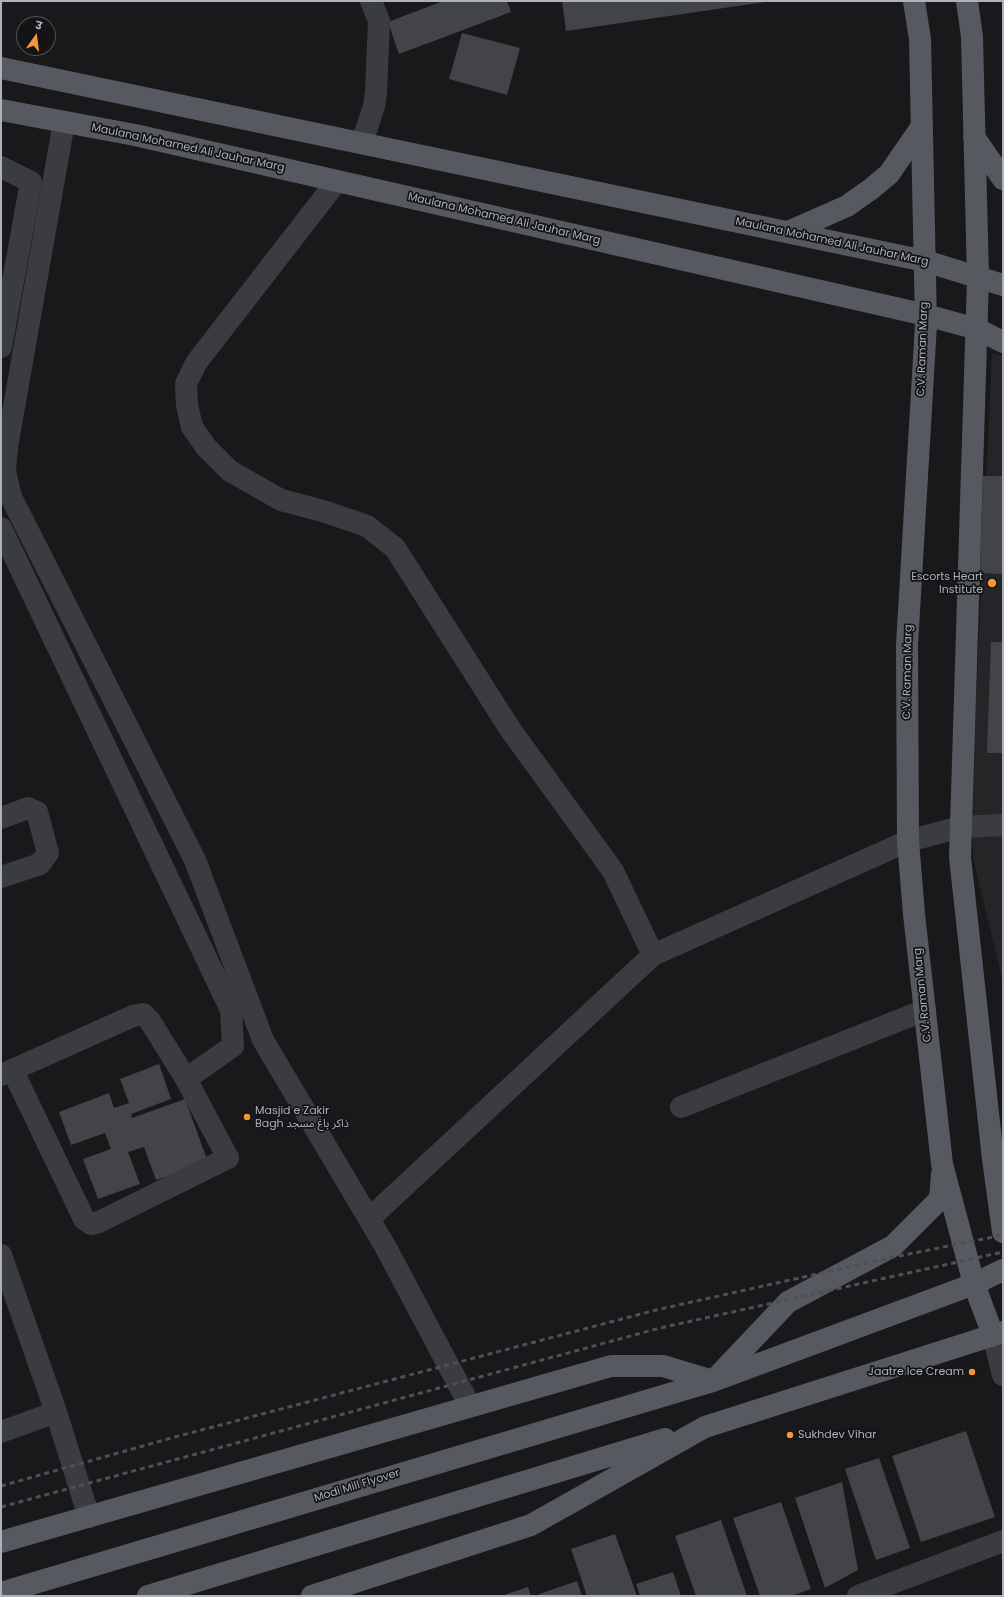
<!DOCTYPE html>
<html>
<head>
<meta charset="utf-8">
<style>
	body { margin:0 }
	#map { position:relative; width:1004px; height:1597px; overflow:hidden; background:#19191b; font-family:Poppins,"Noto Sans Devanagari",sans-serif }
	canvas { display:block }
	.frame { position:absolute; inset:0; border:2px solid #abb2bb; pointer-events:none }
	.north { position:absolute; left:16px; top:16px; width:40px; height:40px; box-sizing:border-box; background:#141416; border:1px solid #505358; border-radius:50%; rotate:14deg; font-size:11px; font-weight:700; line-height:16px; text-align:center; color:#abb2bb }
	.north::after { content:''; display:block; margin:auto; width:14px; height:18px; background:#f49738; clip-path:polygon(50% 0,100% 100%,50% 72%,0 100%) }
</style>
</head>
<body>
<div id="map">
<canvas width="1004" height="1597"></canvas>
<div class="frame"></div>
<div class="north">उ</div>
</div>
<script>
const ctx = document.querySelector('canvas').getContext('2d');
ctx.lineJoin = 'round';
function fillPath(path, color) {
  ctx.fillStyle = color;
  ctx.fill(path, 'evenodd');
}
function shape(rows) {
  const path = new Path2D();
  for (const r of rows) {
    path.moveTo(r[0], r[1]);
    for (let i = 2; i < r.length; i += 2) path.lineTo(r[i], r[i + 1]);
  }
  return path;
}
function trace(path, color, width, dash) {
  ctx.strokeStyle = color;
  ctx.lineWidth = width;
  ctx.lineCap = dash ? 'butt' : 'round';
  ctx.setLineDash(dash || []);
  ctx.stroke(path);
}
function drawText(font, color, halo, rows, align = 'center') {
  ctx.font = font + ' Poppins,"Noto Sans Arabic",sans-serif';
  ctx.lineWidth = 3.5;
  ctx.setLineDash([]);
  ctx.textBaseline = 'middle';
  ctx.strokeStyle = halo;
  ctx.fillStyle = color;
  for (const [text, x, y, turn = 0] of rows) {
    ctx.save();
    ctx.translate(x, y);
    ctx.rotate((+turn || 0) * Math.PI / 180);
    ctx.textAlign = isNaN(turn) ? turn : align;
    if (halo) ctx.strokeText(text, 0, 0);
    ctx.fillText(text, 0, 0);
    ctx.restore();
  }
}
fillPath(shape([
	[992,353,1003,356,1003,983,973,858,971,810]
]), '#252528');
fillPath(shape([
	[443,1,507,1,511,12,399,54,388,22],
	[562,1,765,1,765,2,566,31],
	[462,33,520,48,507,95,449,79],
	[983,476,1003,476,1003,574,980,573],
	[991,642,1003,642,1003,753,987,753],
	[159,1064,171,1099,131,1114,132,1118,185,1099,208,1162,156,1180,144,1147,128,1152,140,1184,98,1199,83,1159,111,1149,105,1133,71,1145,59,1112,109,1093,114,1108,129,1103,120,1079],
	[966,1431,995,1517,921,1542,892,1456],
	[879,1458,910,1548,876,1560,845,1469],
	[842,1482,858,1570,825,1588,795,1498],
	[781,1502,811,1589,791,1596,760,1596,733,1518],
	[721,1520,747,1596,696,1596,675,1536],
	[615,1534,637,1596,587,1596,571,1549],
	[673,1572,681,1596,640,1596,636,1584],
	[577,1581,582,1596,540,1596,539,1594],
	[528,1587,531,1596,501,1596]
]), '#434448');
trace(shape([
	[64,122,7,447,5,471,11,497,195,860,263,1040,385,1246,470,1406],
	[362,143,374,106,376,93,379,21,371,1],
	[1,167,31,182,1,347],
	[337,181,196,363,186,384,187,405,192,427,206,447,230,471,281,500,323,511,367,526,395,548,510,729,613,871,653,955],
	[1,528,231,1010,233,1046,186,1079],
	[1,818,28,808,37,812,48,853,40,864,1,877],
	[1,1075,133,1016,143,1014,150,1021,186,1079,228,1158,99,1222,91,1224,84,1219,13,1071],
	[681,1107,925,1010],
	[370,1218,653,955,908,841,961,827,1003,825],
	[1,1255,56,1412,89,1517],
	[993,1335,1003,1375],
	[1,1432,56,1412],
	[858,1596,1003,1541]
]), '#3a3c40', 22);
trace(shape([
	[914,1,920,39,926,324,907,645,908,841,914,914,942,1164,974,1284,993,1335],
	[967,1,972,37,978,278,960,857,993,1159,1003,1232],
	[1,68,925,261,1003,285],
	[1,110,135,135,926,315,977,329,1003,342],
	[974,137,1003,179],
	[788,232,847,206,871,189,889,174,922,126],
	[717,1377,788,1302,893,1246,940,1199,942,1174],
	[1,1542,611,1366,663,1366,713,1381],
	[1,1593,713,1381,974,1284,1003,1270],
	[148,1596,665,1439],
	[312,1596,531,1525,705,1427,1003,1332]
]), '#56595f', 22);
trace(shape([
	[1,1486,175,1437,656,1310,884,1259,1003,1235],
	[1,1507,660,1328,1003,1252]
]), '#4d5055', 3, [5, 4]);
for (const [x, y, r, color] of [
	[992,583,5,"#f49738"],
	[247,1117,4,"#f49738"],
	[972,1372,4,"#f49738"],
	[790,1435,4,"#f49738"]
]) {
  const dot = new Path2D();
  dot.arc(x, y, r, 0, 2 * Math.PI);
  ctx.fillStyle = color;
  ctx.fill(dot);
  trace(dot, '#141416', 1.5);
}
drawText('11px', '#abb2bb', '#141416', [
	["Maulana Mohamed Ali Jauhar Marg",188,148,12],
	["Maulana Mohamed Ali Jauhar Marg",504,219,13],
	["Maulana Mohamed Ali Jauhar Marg",832,242,12],
	["C.V. Raman Marg",923,349,-88],
	["C.V. Raman Marg",908,672,-89],
	["C.V. Raman Marg",923,995,-96],
	["Modi Mill Flyover",357,1486,-17]
]);
drawText('11px', '#abb2bb', '#141416', [
	["Escorts Heart",983,577],
	["Institute",983,590],
	["Masjid e Zakir",255,1111,"left"],
	["Bagh ذاکر باغ مسجد",255,1124,"left"],
	["Jaatre Ice Cream",964,1372],
	["Sukhdev Vihar",798,1435,"left"]
], 'right');
</script>
</body>
</html>
